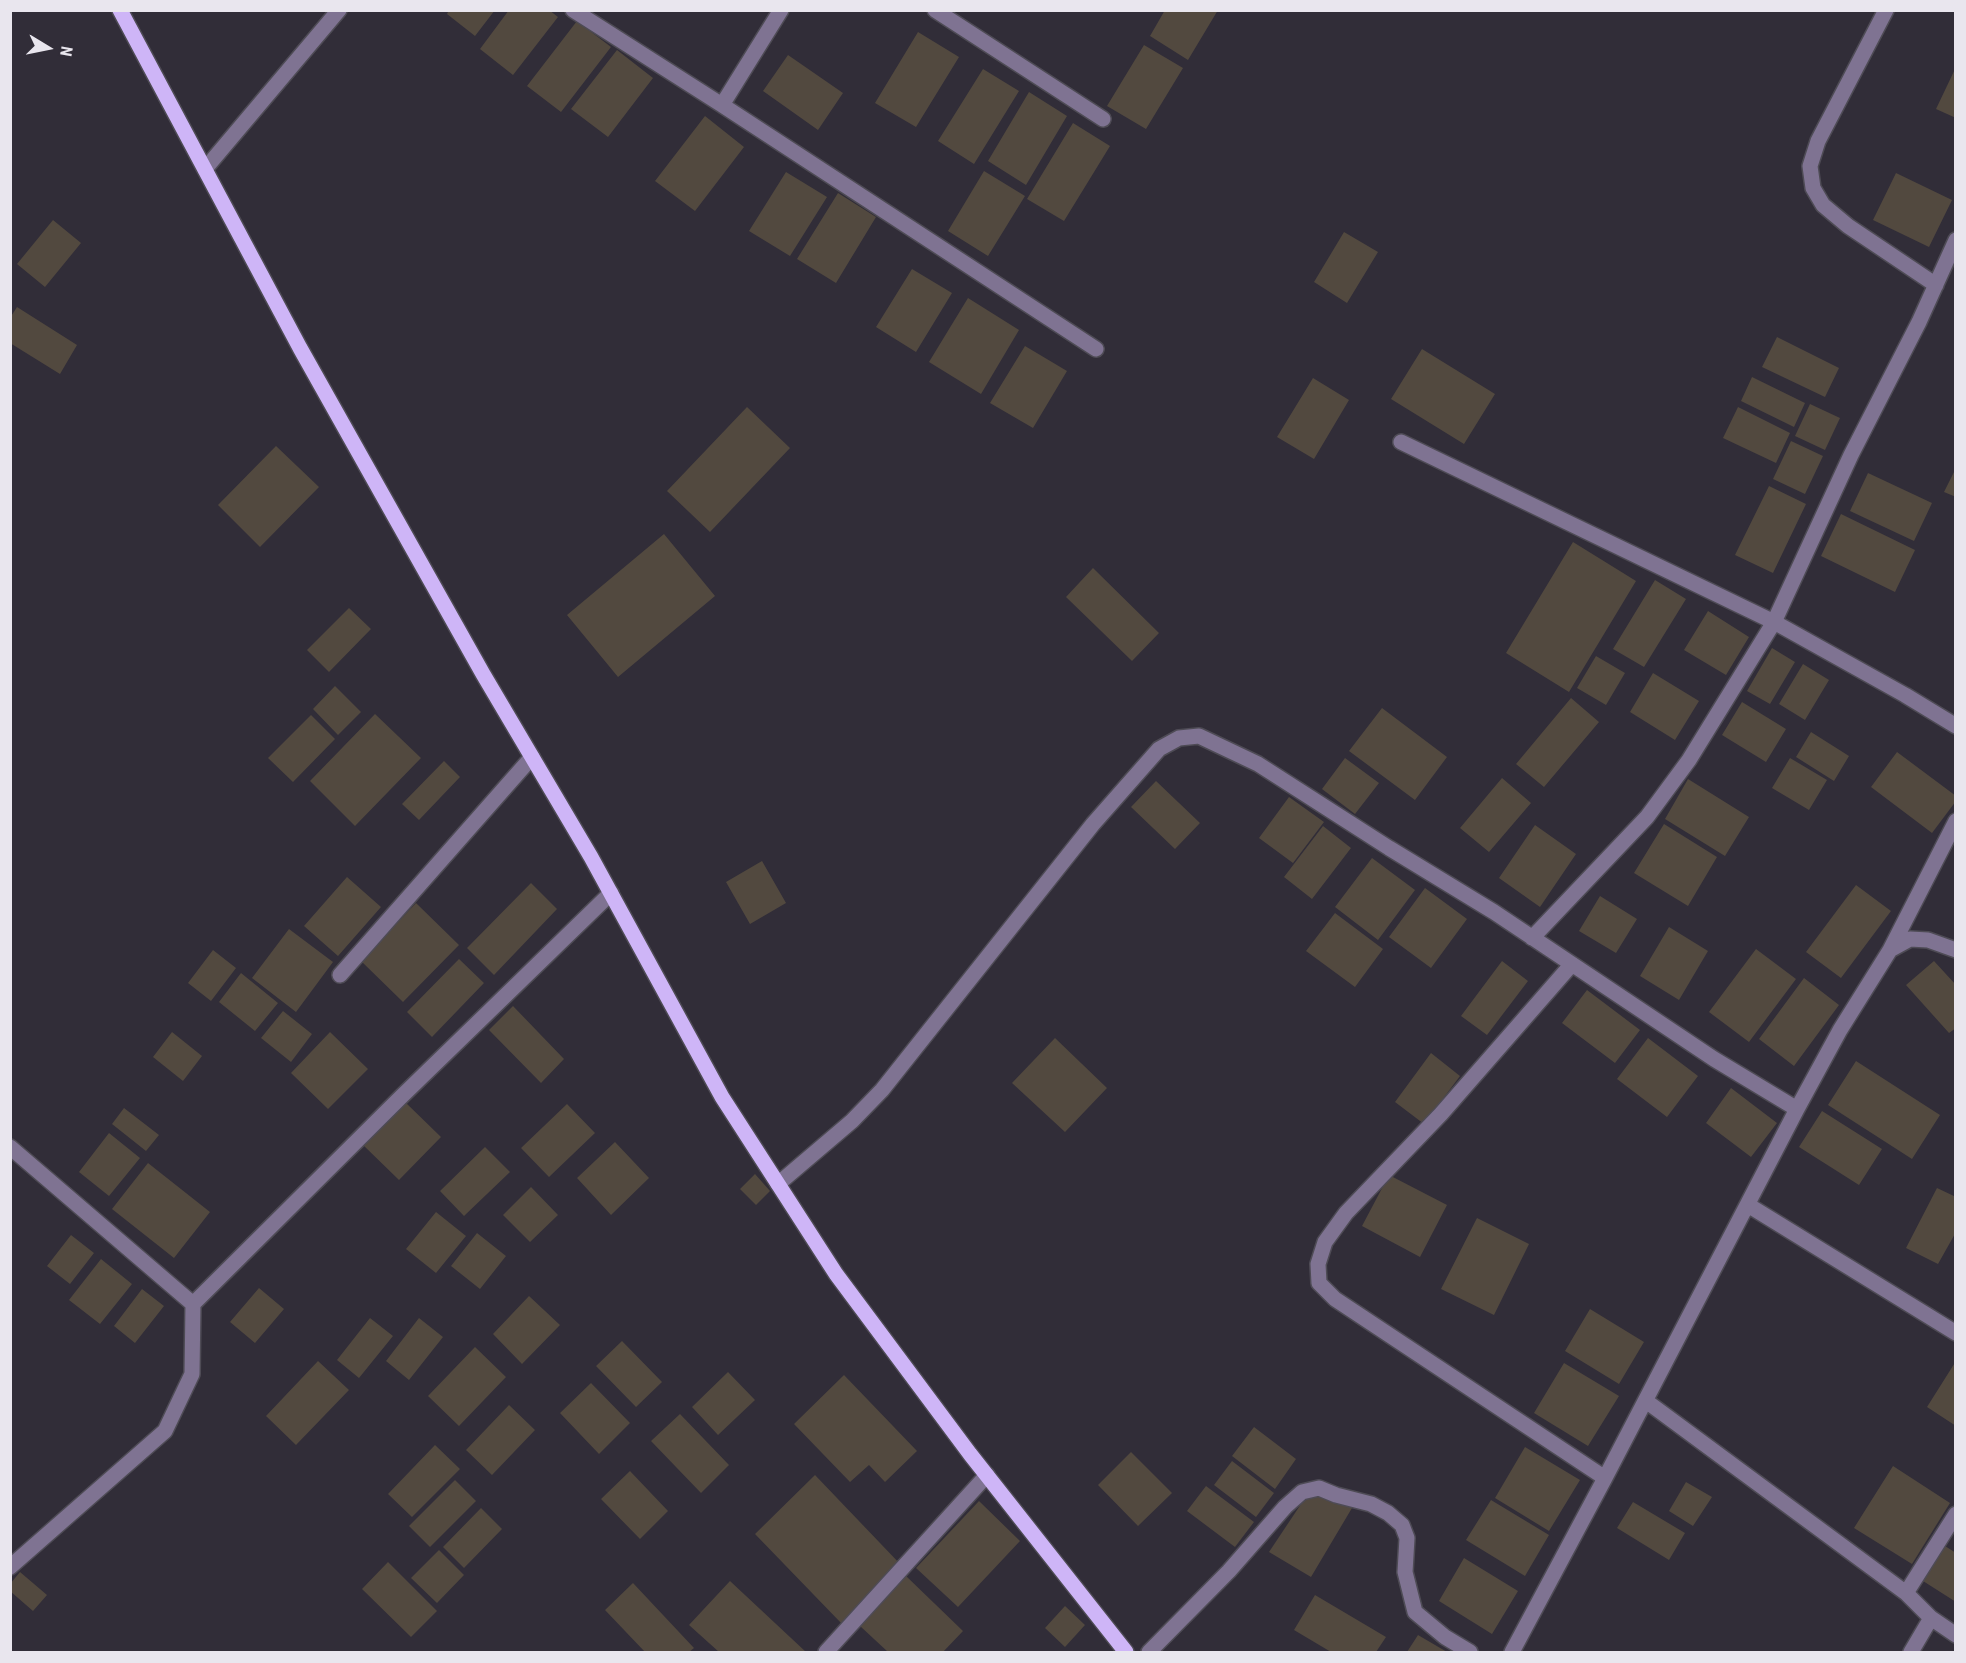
<!DOCTYPE html>
<html>
<head>
<meta charset="utf-8">
<style>
	body { margin:0 }
	#map { position:relative; width:1966px; height:1663px; overflow:hidden; background:#312d38; font-family:"Roboto Condensed",sans-serif }
	canvas { display:block }
	.frame { position:absolute; inset:0; border:12px solid #e9e6ee; pointer-events:none }
	.north { position:absolute; left:18px; top:18px; width:60px; height:60px; -webkit-text-stroke:4px #312d38; paint-order:stroke; rotate:100deg; font-size:16px; font-weight:700; line-height:24px; text-align:center; color:#e9e6ee }
	.north::after { content:''; display:block; margin:auto; width:21px; height:27px; background:#e9e6ee; clip-path:polygon(50% 0,100% 100%,50% 72%,0 100%) }
</style>
</head>
<body>
<div id="map">
<canvas width="1966" height="1663"></canvas>
<div class="frame"></div>
<div class="north">N</div>
</div>
<script>
const ctx = document.querySelector('canvas').getContext('2d');
ctx.lineJoin = 'round';
function fillPath(path, color) {
  ctx.fillStyle = color;
  ctx.fill(path, 'evenodd');
}
function shape(rows) {
  const path = new Path2D();
  for (const r of rows) {
    path.moveTo(r[0], r[1]);
    for (let i = 2; i < r.length; i += 2) path.lineTo(r[i], r[i + 1]);
  }
  return path;
}
function trace(path, color, width, dash) {
  ctx.strokeStyle = color;
  ctx.lineWidth = width;
  ctx.lineCap = dash ? 'butt' : 'round';
  ctx.setLineDash(dash || []);
  ctx.stroke(path);
}
fillPath(shape([
	[449,10,495,10,475,36,447,14],
	[509,10,549,10,558,17,513,75,480,49],
	[1165,10,1218,10,1188,60,1150,36],
	[577,21,611,47,561,112,527,86],
	[918,32,959,57,916,127,875,103],
	[1144,45,1183,68,1146,129,1107,106],
	[617,50,653,78,608,137,571,109],
	[788,55,843,93,818,130,763,91],
	[1956,67,1956,118,1936,109],
	[983,69,1019,91,974,164,938,141],
	[1029,92,1067,116,1026,185,988,161],
	[705,116,744,147,695,211,655,181],
	[1073,123,1110,146,1064,221,1027,199],
	[984,171,1025,196,988,256,948,231],
	[786,172,827,197,790,256,749,231],
	[1896,173,1952,200,1929,247,1873,220],
	[838,193,876,217,836,283,797,259],
	[53,220,81,243,45,287,17,264],
	[1344,232,1378,252,1347,303,1314,282],
	[912,269,952,293,916,352,876,327],
	[968,298,1019,330,981,394,929,362],
	[17,307,77,345,60,374,10,343,10,318],
	[1777,337,1839,368,1825,397,1762,367],
	[1025,346,1067,371,1033,428,990,403],
	[1422,349,1495,394,1464,444,1391,399],
	[1752,377,1805,403,1794,427,1741,401],
	[1313,378,1349,400,1314,459,1277,437],
	[1810,404,1840,418,1825,450,1795,436],
	[747,407,790,448,710,532,667,491],
	[1738,407,1790,433,1776,463,1723,438],
	[1791,441,1823,456,1805,494,1773,479],
	[276,446,319,487,260,547,218,505],
	[1956,468,1956,497,1944,492],
	[1868,473,1932,503,1914,541,1850,511],
	[1769,486,1806,504,1773,573,1735,555],
	[1841,514,1915,550,1895,592,1821,556],
	[664,534,715,596,618,677,567,615],
	[1573,542,1636,581,1569,692,1506,653],
	[1093,568,1159,633,1132,661,1066,597],
	[1655,580,1686,599,1644,667,1613,649],
	[349,608,371,629,329,672,307,650],
	[1708,611,1749,637,1726,675,1684,650],
	[1772,648,1795,662,1770,704,1747,691],
	[1596,656,1625,673,1606,705,1577,688],
	[1803,664,1829,680,1805,720,1779,704],
	[1653,673,1699,701,1675,740,1630,712],
	[335,686,361,712,338,735,313,709],
	[1571,698,1599,722,1544,787,1516,764],
	[1742,702,1786,729,1766,762,1722,735],
	[1382,708,1447,757,1415,800,1349,751],
	[375,714,421,758,355,826,310,781],
	[311,715,335,739,293,782,268,758],
	[1811,732,1849,756,1834,781,1796,757],
	[1897,752,1956,796,1956,801,1932,833,1871,787],
	[1345,758,1379,783,1355,814,1322,789],
	[1790,758,1827,780,1809,810,1772,788],
	[444,761,460,777,419,820,402,804],
	[1502,778,1531,803,1489,852,1460,828],
	[1688,779,1749,817,1725,856,1665,819],
	[1156,781,1200,823,1175,849,1131,807],
	[1289,797,1324,822,1293,863,1259,838],
	[1664,824,1717,857,1688,906,1634,873],
	[1535,825,1576,854,1540,907,1499,878],
	[1323,826,1351,848,1312,899,1284,877],
	[1372,858,1415,890,1378,940,1335,907],
	[762,861,786,903,750,924,726,882],
	[347,877,381,907,338,956,304,926],
	[531,883,557,909,494,975,467,948],
	[1856,885,1891,911,1841,978,1806,952],
	[1425,888,1467,919,1431,968,1389,937],
	[1600,896,1637,919,1616,953,1579,931],
	[416,903,459,945,403,1002,361,961],
	[1335,913,1383,949,1355,987,1306,951],
	[1669,927,1708,951,1679,1000,1640,976],
	[289,929,333,962,296,1012,252,978],
	[1756,949,1796,979,1749,1042,1709,1012],
	[213,950,236,968,211,1001,188,983],
	[459,959,484,983,432,1037,407,1012],
	[1502,961,1528,981,1487,1035,1461,1016],
	[1934,961,1956,985,1956,1028,1949,1033,1906,985],
	[241,973,278,1003,255,1031,219,1002],
	[1804,978,1839,1005,1794,1066,1759,1039],
	[1587,990,1640,1030,1615,1063,1562,1023],
	[513,1006,564,1059,541,1083,489,1030],
	[283,1011,312,1034,291,1062,261,1038],
	[172,1032,202,1056,183,1081,153,1057],
	[330,1032,368,1069,328,1109,291,1073],
	[1055,1038,1107,1088,1065,1132,1012,1083],
	[1648,1038,1698,1076,1667,1117,1617,1079],
	[1431,1053,1460,1076,1424,1124,1395,1102],
	[1856,1061,1940,1115,1912,1159,1828,1105],
	[1731,1088,1777,1123,1751,1157,1706,1123],
	[404,1101,441,1137,399,1180,362,1144],
	[567,1104,595,1133,549,1177,521,1148],
	[124,1108,159,1135,146,1151,112,1124],
	[1822,1111,1882,1149,1859,1185,1799,1147],
	[109,1133,140,1158,109,1196,79,1172],
	[615,1142,649,1178,611,1215,577,1178],
	[485,1147,510,1172,464,1216,440,1191],
	[148,1163,210,1212,174,1258,112,1209],
	[755,1174,770,1191,756,1205,740,1189],
	[1389,1175,1447,1205,1420,1257,1362,1226],
	[531,1187,558,1215,530,1242,503,1215],
	[1937,1188,1956,1197,1956,1232,1938,1264,1906,1248],
	[436,1212,466,1236,436,1273,406,1249],
	[1477,1218,1529,1244,1494,1315,1441,1289],
	[477,1233,506,1256,480,1289,451,1266],
	[71,1235,94,1253,70,1284,47,1266],
	[101,1259,132,1284,100,1324,69,1300],
	[259,1288,284,1309,255,1343,230,1322],
	[142,1289,164,1306,135,1343,114,1326],
	[529,1296,560,1325,522,1364,493,1334],
	[1590,1309,1644,1342,1619,1384,1565,1351],
	[370,1318,393,1336,359,1378,337,1360],
	[419,1318,443,1337,409,1380,386,1361],
	[622,1341,662,1382,636,1407,596,1366],
	[475,1347,506,1377,459,1426,428,1396],
	[318,1361,349,1390,296,1445,266,1416],
	[1956,1361,1956,1426,1927,1407],
	[1564,1363,1619,1396,1588,1446,1534,1413],
	[728,1372,755,1400,718,1435,692,1407],
	[844,1375,917,1451,885,1482,869,1465,850,1482,794,1424],
	[591,1383,630,1423,599,1454,560,1413],
	[509,1405,535,1430,492,1475,466,1450],
	[680,1414,729,1465,701,1493,651,1441],
	[1254,1427,1296,1459,1275,1489,1232,1456],
	[435,1445,460,1469,412,1517,388,1494],
	[1525,1447,1580,1480,1549,1531,1495,1498],
	[1131,1452,1172,1493,1138,1526,1098,1485],
	[1232,1461,1274,1493,1256,1517,1214,1485],
	[1893,1466,1950,1503,1912,1564,1854,1528],
	[630,1471,668,1511,640,1539,601,1499],
	[815,1475,902,1566,842,1624,755,1534],
	[455,1480,476,1501,430,1547,409,1526],
	[1686,1482,1712,1497,1693,1526,1669,1511],
	[1206,1486,1254,1522,1235,1547,1187,1511],
	[1314,1494,1352,1508,1311,1577,1269,1552,1305,1498],
	[1491,1500,1549,1535,1525,1576,1466,1540],
	[979,1501,1020,1541,958,1607,916,1568],
	[1633,1502,1685,1533,1669,1560,1617,1528],
	[481,1508,502,1529,464,1568,443,1547],
	[1945,1546,1956,1553,1956,1602,1923,1581],
	[439,1550,464,1575,437,1603,411,1578],
	[1464,1558,1518,1591,1492,1634,1439,1601],
	[388,1562,437,1611,411,1637,362,1589],
	[20,1572,47,1595,33,1611,10,1591,10,1584],
	[906,1576,963,1631,943,1652,888,1652,860,1626],
	[730,1581,806,1652,719,1652,689,1625],
	[633,1583,694,1648,689,1652,645,1652,605,1610],
	[1315,1595,1386,1637,1376,1652,1331,1652,1294,1630],
	[1065,1606,1085,1625,1065,1647,1045,1628],
	[1418,1635,1447,1652,1407,1652]
]), '#52493f');
const minor = shape([
	[573,10,722,105,781,10],
	[935,10,1103,119],
	[1886,10,1818,141,1810,166,1813,188,1823,205,1848,226,1936,285],
	[722,105,1096,349],
	[205,169,339,10],
	[1401,442,1774,622,1905,695,1956,726],
	[1532,938,1647,817,1689,760,1774,622,1851,455,1919,322,1956,240],
	[1890,950,1956,821],
	[1572,964,1441,1114,1346,1213,1325,1242,1318,1264,1319,1283,1335,1299,1605,1478],
	[340,975,532,757],
	[10,1147,193,1304],
	[778,1184,852,1121,882,1090,1093,824,1159,749,1179,738,1199,736,1258,764,1389,848,1494,912,1714,1059,1797,1109],
	[1748,1205,1956,1333],
	[1646,1401,1906,1593,1931,1618,1956,1635],
	[10,1567,165,1431,192,1374,193,1304,402,1096,611,893],
	[1906,1593,1956,1514],
	[826,1652,987,1475],
	[1149,1652,1229,1571,1285,1507,1302,1492,1319,1488,1336,1495,1371,1504,1388,1513,1402,1525,1407,1538,1405,1572,1415,1612,1445,1637,1470,1652],
	[1512,1652,1605,1478,1797,1109,1840,1030,1890,950,1910,939,1928,940,1956,950],
	[1911,1652,1931,1618]
]);
const major = shape([
	[120,10,300,348,483,674,591,857,722,1097,836,1274,970,1454,1126,1652]
]);
trace(minor, '#4e4b55', 18);
trace(major, '#4e4b55', 18);
trace(minor, '#7f7392', 15);
trace(major, '#ceb5f7', 15);
</script>
</body>
</html>
